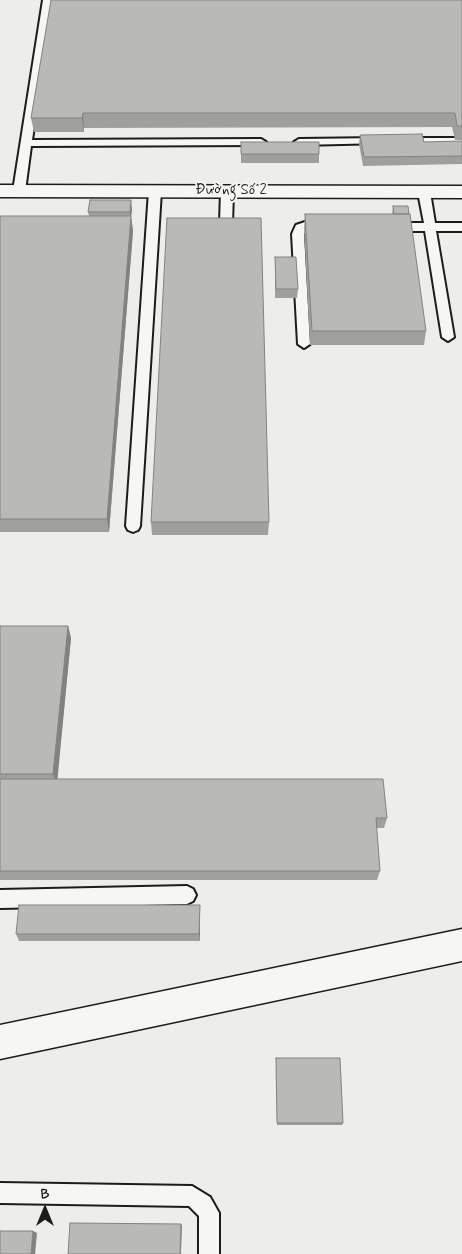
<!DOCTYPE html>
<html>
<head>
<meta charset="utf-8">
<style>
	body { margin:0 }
	#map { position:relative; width:462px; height:1254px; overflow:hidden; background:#edede9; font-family:Mynerve,sans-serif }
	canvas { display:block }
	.north { position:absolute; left:20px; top:1184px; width:50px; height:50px; -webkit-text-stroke:4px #f6f6f2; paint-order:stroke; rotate:0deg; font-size:14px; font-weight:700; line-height:20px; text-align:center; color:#1c1c1c }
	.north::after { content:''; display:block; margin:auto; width:18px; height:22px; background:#1c1c1c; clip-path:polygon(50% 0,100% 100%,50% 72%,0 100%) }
</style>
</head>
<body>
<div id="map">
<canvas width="462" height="1254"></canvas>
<div class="north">B</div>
</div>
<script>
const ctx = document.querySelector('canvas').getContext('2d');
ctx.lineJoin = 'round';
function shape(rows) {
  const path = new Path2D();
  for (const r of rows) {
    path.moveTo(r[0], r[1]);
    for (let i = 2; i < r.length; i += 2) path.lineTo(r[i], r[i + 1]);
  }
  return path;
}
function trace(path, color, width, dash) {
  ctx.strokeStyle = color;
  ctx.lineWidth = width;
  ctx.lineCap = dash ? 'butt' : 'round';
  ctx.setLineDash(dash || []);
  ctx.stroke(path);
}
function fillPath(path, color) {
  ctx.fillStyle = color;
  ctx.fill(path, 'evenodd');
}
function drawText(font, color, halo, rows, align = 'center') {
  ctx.font = font + ' Mynerve,sans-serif';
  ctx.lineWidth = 4;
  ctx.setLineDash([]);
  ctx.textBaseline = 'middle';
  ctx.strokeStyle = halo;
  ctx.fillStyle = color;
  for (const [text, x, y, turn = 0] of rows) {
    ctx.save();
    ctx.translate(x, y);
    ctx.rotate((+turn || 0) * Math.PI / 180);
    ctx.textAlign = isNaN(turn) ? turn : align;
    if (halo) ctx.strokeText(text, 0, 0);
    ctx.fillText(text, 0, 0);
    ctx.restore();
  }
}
const service = shape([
	[43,0,53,0,32,140,261,139,266,142,261,145,31,146,25,191,19,194,15,193,13,191,43,0],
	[381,138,386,141,385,143,299,145,294,142,299,139,381,138],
	[404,138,462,138,462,144,400,143,399,141,404,138],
	[155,188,161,191,140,526,138,530,133,532,128,530,126,526,149,191,155,188],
	[227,188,233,191,232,225,225,231,211,231,209,228,211,225,220,223,221,191,227,188],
	[424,189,430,192,435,223,462,223,462,231,436,231,454,337,448,341,442,337,425,231,392,231,386,227,392,223,424,223,418,192,424,189],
	[305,222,324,222,330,226,324,230,306,230,304,234,310,344,304,348,298,344,292,234,296,225,305,222],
	[187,886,193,889,196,895,193,901,187,904,0,908,0,890,187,886],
	[0,1183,192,1186,210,1197,219,1213,219,1254,199,1254,199,1216,189,1206,0,1203,0,1183]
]);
const minor = shape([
	[0,185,462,186,462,198,0,197,0,185],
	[462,929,462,961,0,1059,0,1025,462,929]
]);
trace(service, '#1c1c1c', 4);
trace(minor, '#1c1c1c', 3);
fillPath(service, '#f6f6f2');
fillPath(minor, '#f6f6f2');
fillPath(shape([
	[462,0,462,140,455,140,452,127,84,128,84,132,34,132,31,118],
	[360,135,424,142,462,141,462,164,363,166,359,144],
	[241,142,319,154,319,163,241,163],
	[393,206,426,331,424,345,310,345,304,229,305,214,392,214],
	[132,209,131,216,133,231,109,532,0,532,0,216,89,216,88,212],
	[275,257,298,289,297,298,275,298],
	[151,522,269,522,268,535,152,535],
	[0,626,68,626,71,638,57,779,387,818,384,828,376,828,380,871,377,880,0,880],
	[200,912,200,941,19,941,16,934],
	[276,1058,343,1123,342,1125,277,1125]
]), '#9f9f9d');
fillPath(shape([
	[83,113,84,128,84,132,82,118],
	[131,200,132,209,130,230,130,212],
	[131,216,133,231,109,532,107,519],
	[68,626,71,638,57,784,53,774],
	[200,905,200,941,199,934],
	[181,1224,182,1226,181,1254,180,1254],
	[33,1231,37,1233,35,1254,31,1254]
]), '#82827f');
const building = shape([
	[51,0,462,0,462,126,457,126,455,113,83,113,82,118,31,118,51,0],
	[422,134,424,142,462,141,462,156,364,157,360,135,422,134],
	[241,142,319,142,319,154,241,154,241,142],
	[90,200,131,200,130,212,88,212,90,200],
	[393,206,408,206,409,214,394,214,393,206],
	[305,214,410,214,426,331,312,331,305,214],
	[0,216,131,216,107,519,0,519,0,216],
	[167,218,261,218,269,522,151,522,167,218],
	[275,257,296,257,298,289,276,289,275,257],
	[0,626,68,626,53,774,0,774,0,626],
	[0,779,383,779,387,818,376,818,380,871,0,871,0,779],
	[19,905,200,905,199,934,16,934,19,905],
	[276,1058,340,1058,343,1123,277,1123,276,1058],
	[70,1223,181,1224,180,1254,68,1254,70,1223],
	[0,1231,33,1231,31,1254,0,1254,0,1231]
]);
fillPath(building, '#b9b9b6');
trace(building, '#82827f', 1);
drawText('15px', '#1c1c1c', '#f6f6f2', [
	["Đường Số 2",231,191]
]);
</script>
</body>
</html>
